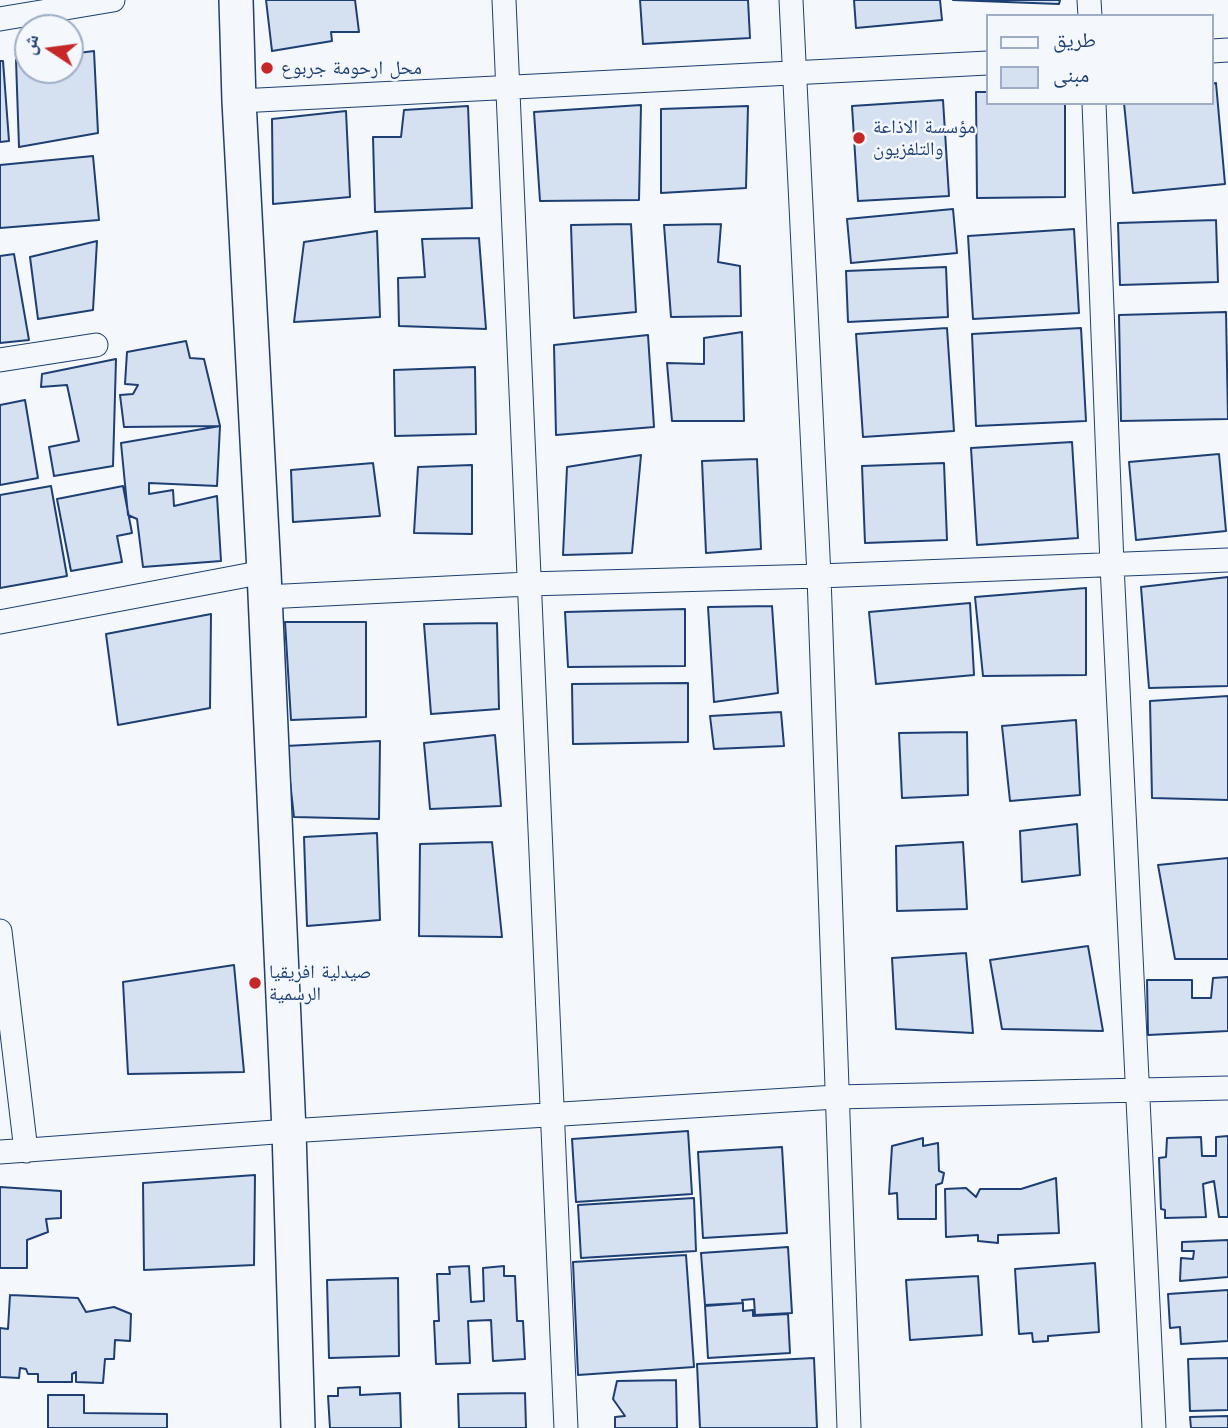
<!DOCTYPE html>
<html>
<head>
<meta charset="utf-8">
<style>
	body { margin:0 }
	#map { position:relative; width:1228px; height:1428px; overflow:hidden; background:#f4f7fb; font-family:"Work Sans","Noto Naskh Arabic",sans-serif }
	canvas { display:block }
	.legend { position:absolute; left:986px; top:14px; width:228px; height:91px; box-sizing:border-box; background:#f4f7fb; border:2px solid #9eadc5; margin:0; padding:9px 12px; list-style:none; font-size:21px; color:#1d3f73 }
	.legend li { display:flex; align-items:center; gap:14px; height:35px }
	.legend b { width:35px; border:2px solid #9eadc5 }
	.north { position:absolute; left:14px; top:14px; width:70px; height:70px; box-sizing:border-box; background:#f4f7fb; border:2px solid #9eadc5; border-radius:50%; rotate:283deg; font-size:19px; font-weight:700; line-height:28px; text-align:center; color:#1d3f73 }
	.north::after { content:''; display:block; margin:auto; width:24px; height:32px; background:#c62828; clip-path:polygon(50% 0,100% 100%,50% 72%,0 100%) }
</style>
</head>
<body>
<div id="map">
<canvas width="1228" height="1428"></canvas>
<ul class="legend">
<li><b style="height:9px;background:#f4f7fb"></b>طريق</li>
<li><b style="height:19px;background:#d5e0f0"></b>مبنى</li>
</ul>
<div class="north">ش</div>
</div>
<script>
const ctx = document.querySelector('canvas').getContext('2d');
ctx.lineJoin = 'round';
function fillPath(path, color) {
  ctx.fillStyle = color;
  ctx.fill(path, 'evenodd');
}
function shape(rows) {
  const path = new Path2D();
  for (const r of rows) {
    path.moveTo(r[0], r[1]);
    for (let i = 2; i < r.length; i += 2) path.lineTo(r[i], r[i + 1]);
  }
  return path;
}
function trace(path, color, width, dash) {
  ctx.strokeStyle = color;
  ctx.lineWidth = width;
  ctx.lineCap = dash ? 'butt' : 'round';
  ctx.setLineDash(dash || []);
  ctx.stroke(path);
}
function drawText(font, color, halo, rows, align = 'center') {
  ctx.font = font + ' "Work Sans","Noto Naskh Arabic",sans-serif';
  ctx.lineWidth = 5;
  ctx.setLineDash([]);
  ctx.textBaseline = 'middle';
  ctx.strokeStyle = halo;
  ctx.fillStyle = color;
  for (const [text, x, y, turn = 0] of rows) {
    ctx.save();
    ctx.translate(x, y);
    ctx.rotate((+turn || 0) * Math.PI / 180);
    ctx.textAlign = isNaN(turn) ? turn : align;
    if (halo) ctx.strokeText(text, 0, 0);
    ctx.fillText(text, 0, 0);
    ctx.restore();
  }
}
const building = shape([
	[266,0,355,0,359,32,331,32,332,41,272,51,266,0],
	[640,0,748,0,750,38,643,44,640,0],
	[854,0,940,0,942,20,856,28,854,0],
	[953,0,1060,0,1059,4,953,0],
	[94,51,98,133,19,147,16,60,28,59,28,70,70,70,70,54,94,51],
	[0,61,3,61,9,141,0,142,0,61],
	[1216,83,1225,184,1133,193,1124,103,1212,103,1212,84,1216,83],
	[976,92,988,92,988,103,1065,103,1065,197,977,198,976,92],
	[943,100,949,196,858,201,852,106,943,100],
	[641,105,639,200,540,201,534,112,641,105],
	[468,106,472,208,375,212,373,137,401,137,404,110,468,106],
	[748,106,746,188,661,193,661,109,748,106],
	[346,111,350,197,273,204,272,119,346,111],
	[93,156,99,220,0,228,0,165,93,156],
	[953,209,957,253,851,263,847,219,953,209],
	[1216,220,1218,282,1120,285,1118,223,1216,220],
	[631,224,636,312,574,318,571,225,631,224],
	[721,224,718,262,740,266,741,316,671,317,664,225,721,224],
	[1074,229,1079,313,973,319,968,236,1074,229],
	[377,231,380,317,294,322,304,242,377,231],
	[479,238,486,329,399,326,398,278,425,277,422,239,479,238],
	[97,241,93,310,38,319,30,257,97,241],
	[14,254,29,340,0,343,0,256,14,254],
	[946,267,948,317,848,322,846,271,946,267],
	[1226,312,1228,419,1121,421,1119,315,1226,312],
	[947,328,954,431,863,437,856,334,947,328],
	[1081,328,1086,421,976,426,972,334,1081,328],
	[742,332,744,421,672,421,667,363,704,364,704,338,742,332],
	[648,335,654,427,556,435,554,345,648,335],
	[186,341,190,358,204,359,220,426,124,427,120,395,133,394,138,385,125,384,127,352,186,341],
	[116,359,113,466,54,476,49,447,79,441,67,385,41,387,42,374,116,359],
	[475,367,476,434,395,436,394,370,475,367],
	[25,400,38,478,0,485,0,405,25,400],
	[220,426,217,486,149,483,149,494,173,490,174,506,217,496,221,561,143,567,137,519,128,515,121,443,220,426],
	[1072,442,1078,538,977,545,971,448,1072,442],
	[1219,454,1226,531,1136,540,1129,462,1219,454],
	[641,455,632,553,563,555,567,467,641,455],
	[757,459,761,549,706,553,702,461,757,459],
	[373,463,380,516,293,522,291,470,373,463],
	[944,463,947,540,865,543,862,466,944,463],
	[472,465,472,534,414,533,418,467,472,465],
	[51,486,67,576,0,588,0,495,51,486],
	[123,486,132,533,117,536,122,562,71,571,57,499,123,486],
	[1228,577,1228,686,1149,688,1141,587,1228,577],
	[1086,588,1086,675,983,676,975,597,1086,588],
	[970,603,974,675,876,684,869,612,970,603],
	[772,606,778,693,714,702,708,607,772,606],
	[685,609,685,666,568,667,565,612,685,609],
	[211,614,210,708,118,725,106,634,211,614],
	[285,622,366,622,366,717,291,720,285,622],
	[497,623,499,709,431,714,424,624,497,623],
	[688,683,688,742,573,744,572,684,688,683],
	[1228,696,1228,800,1152,798,1150,701,1228,696],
	[781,712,784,746,714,749,710,716,781,712],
	[1076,720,1080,795,1010,801,1002,726,1076,720],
	[967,732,968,795,902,798,899,733,967,732],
	[495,735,501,806,430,809,424,743,495,735],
	[380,741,379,819,294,817,286,746,380,741],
	[1077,824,1080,875,1022,882,1020,831,1077,824],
	[377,833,380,920,307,926,304,837,377,833],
	[492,842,502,937,419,936,420,844,492,842],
	[963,842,967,909,897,911,896,846,963,842],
	[1228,858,1228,959,1175,959,1158,865,1228,858],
	[1088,946,1103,1031,1002,1029,990,960,1088,946],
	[966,953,973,1033,896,1029,892,958,966,953],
	[234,965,244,1072,128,1074,123,982,234,965],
	[1228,977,1228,1031,1148,1035,1147,980,1192,980,1192,998,1211,998,1213,978,1228,977],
	[688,1131,692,1194,576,1202,572,1139,688,1131],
	[1228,1136,1228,1217,1219,1217,1214,1181,1203,1184,1206,1217,1165,1218,1165,1210,1161,1209,1159,1158,1166,1157,1167,1138,1201,1137,1202,1156,1216,1156,1216,1137,1228,1136],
	[923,1138,923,1146,938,1143,939,1171,944,1173,942,1183,936,1185,936,1219,898,1219,897,1193,889,1194,892,1146,923,1138],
	[782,1147,787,1233,703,1238,698,1152,782,1147],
	[255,1175,254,1265,144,1270,143,1183,255,1175],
	[1056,1178,1059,1233,998,1235,998,1243,978,1241,978,1235,946,1237,945,1189,966,1188,976,1197,980,1189,1021,1189,1056,1178],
	[0,1187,61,1191,61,1218,46,1219,48,1232,27,1240,27,1268,0,1268,0,1187],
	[694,1198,696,1251,581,1258,578,1205,694,1198],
	[1228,1240,1228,1277,1180,1281,1181,1258,1193,1259,1194,1251,1182,1251,1182,1242,1228,1240],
	[788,1247,792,1313,755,1315,754,1299,742,1300,743,1303,705,1305,701,1253,788,1247],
	[686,1255,694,1367,578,1375,573,1262,686,1255],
	[1095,1263,1099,1332,1048,1336,1048,1341,1033,1342,1032,1333,1019,1334,1015,1269,1095,1263],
	[469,1266,471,1302,484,1301,483,1268,504,1266,504,1276,515,1276,517,1321,523,1321,525,1359,493,1361,491,1320,468,1321,470,1363,436,1364,434,1321,439,1321,437,1274,450,1274,449,1267,469,1266],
	[978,1276,982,1335,910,1340,906,1280,978,1276],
	[398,1278,399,1356,329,1358,327,1280,398,1278],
	[1228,1290,1228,1341,1181,1344,1180,1327,1170,1328,1168,1294,1228,1290],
	[10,1295,78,1298,86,1312,114,1307,131,1314,130,1341,115,1340,114,1359,105,1359,103,1383,76,1382,76,1372,72,1374,72,1382,38,1382,38,1374,28,1374,26,1369,20,1368,19,1378,0,1377,0,1328,8,1329,10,1295],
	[743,1303,743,1311,753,1310,753,1316,788,1314,790,1353,708,1358,705,1306,743,1303],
	[814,1358,817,1428,700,1428,697,1364,814,1358],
	[1228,1358,1228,1410,1190,1411,1188,1359,1228,1358],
	[676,1380,677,1428,615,1428,615,1417,625,1416,613,1399,617,1381,676,1380],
	[360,1387,360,1395,400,1393,401,1428,330,1428,328,1396,338,1396,338,1388,360,1387],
	[525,1393,526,1428,459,1428,458,1394,525,1393],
	[48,1395,84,1395,84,1413,167,1414,167,1428,48,1428,48,1395],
	[1228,1416,1228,1428,1191,1428,1190,1417,1228,1416]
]);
fillPath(building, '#d5e0f0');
trace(building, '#1d3f73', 2);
const street = shape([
	[504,0,566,1428],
	[791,0,819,576,849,1428],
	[1089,0,1090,16],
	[0,19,113,0],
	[1212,51,1228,50],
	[239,101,988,63],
	[1094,103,1112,565,1154,1428],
	[0,360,96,345],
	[265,597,528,584,819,576,1228,560],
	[0,622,264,572],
	[0,931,26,1151],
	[0,1152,289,1131,836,1097,1228,1088]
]);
const secondary = shape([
	[236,0,239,101,264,572,289,1131,298,1428]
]);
trace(street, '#1d3f73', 25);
trace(secondary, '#1d3f73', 36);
trace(street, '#f4f7fb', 23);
trace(secondary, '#f4f7fb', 33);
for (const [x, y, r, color] of [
	[267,68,7,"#c62828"],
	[859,138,7,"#c62828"],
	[255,983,7,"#c62828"]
]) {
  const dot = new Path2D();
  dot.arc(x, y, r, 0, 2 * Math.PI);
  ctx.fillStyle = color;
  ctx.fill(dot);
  trace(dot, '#f4f7fb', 2.5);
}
drawText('19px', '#1d3f73', '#f4f7fb', [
	["محل ارحومة جربوع",281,68],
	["مؤسسة الاذاعة",873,127],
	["والتلفزيون",873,149],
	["صيدلية افريقيا",269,972],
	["الرسمية",269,994]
], 'left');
</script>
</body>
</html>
